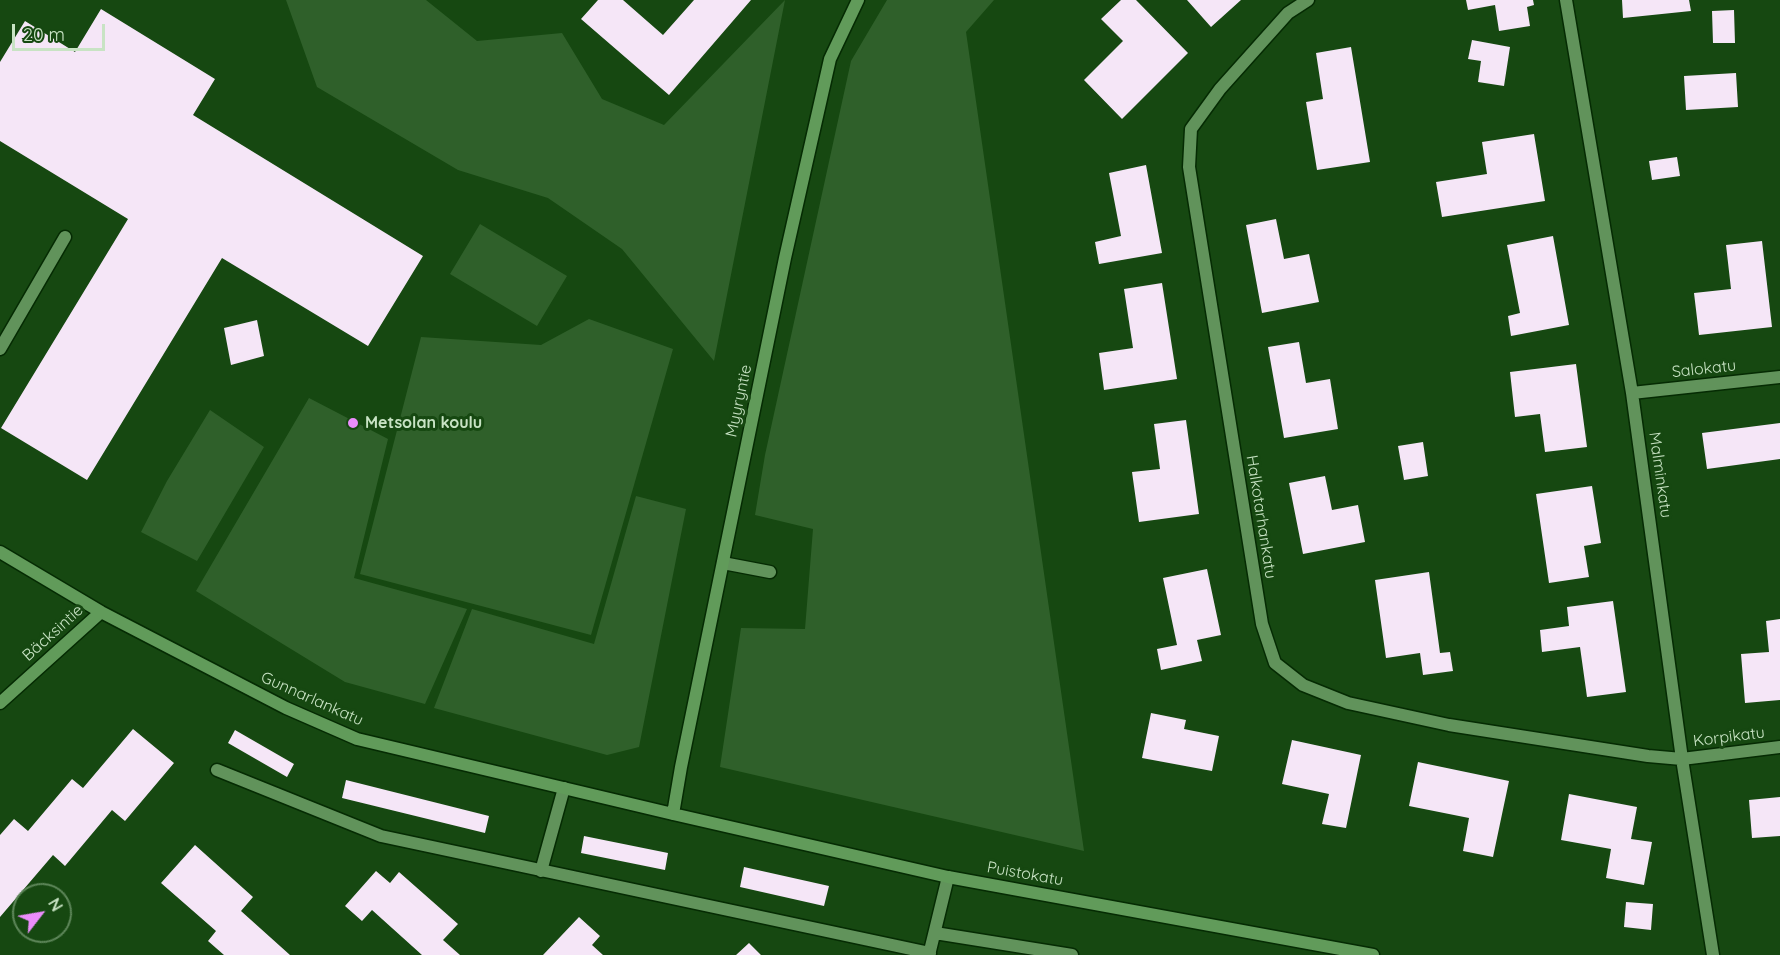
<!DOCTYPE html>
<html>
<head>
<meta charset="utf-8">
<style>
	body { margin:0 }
	#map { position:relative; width:1780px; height:955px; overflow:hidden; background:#164811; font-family:Quicksand,sans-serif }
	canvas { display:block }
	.north { position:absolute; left:12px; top:883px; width:60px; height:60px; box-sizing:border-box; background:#164811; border:2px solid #5d8659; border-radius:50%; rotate:59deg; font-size:16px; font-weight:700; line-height:24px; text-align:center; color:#c8e3c4 }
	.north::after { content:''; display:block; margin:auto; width:21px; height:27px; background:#eb8dfb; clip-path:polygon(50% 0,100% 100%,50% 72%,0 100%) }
	.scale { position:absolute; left:12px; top:24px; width:93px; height:27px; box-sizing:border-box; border:3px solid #c8e3c4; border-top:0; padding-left:8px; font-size:18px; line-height:21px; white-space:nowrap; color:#c8e3c4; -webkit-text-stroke:4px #164811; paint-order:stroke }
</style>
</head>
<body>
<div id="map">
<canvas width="1780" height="955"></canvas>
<div class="north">N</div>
<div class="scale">20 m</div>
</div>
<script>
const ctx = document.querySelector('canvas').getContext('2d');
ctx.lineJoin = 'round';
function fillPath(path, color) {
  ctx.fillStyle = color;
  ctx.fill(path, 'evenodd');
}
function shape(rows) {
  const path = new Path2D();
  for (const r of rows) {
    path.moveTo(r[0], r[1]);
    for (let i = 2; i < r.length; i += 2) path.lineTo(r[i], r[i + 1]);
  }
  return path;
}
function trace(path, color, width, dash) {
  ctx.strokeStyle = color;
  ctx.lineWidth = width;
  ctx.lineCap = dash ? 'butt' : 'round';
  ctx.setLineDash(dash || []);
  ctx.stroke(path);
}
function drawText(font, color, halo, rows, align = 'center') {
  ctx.font = font + ' Quicksand,sans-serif';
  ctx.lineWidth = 6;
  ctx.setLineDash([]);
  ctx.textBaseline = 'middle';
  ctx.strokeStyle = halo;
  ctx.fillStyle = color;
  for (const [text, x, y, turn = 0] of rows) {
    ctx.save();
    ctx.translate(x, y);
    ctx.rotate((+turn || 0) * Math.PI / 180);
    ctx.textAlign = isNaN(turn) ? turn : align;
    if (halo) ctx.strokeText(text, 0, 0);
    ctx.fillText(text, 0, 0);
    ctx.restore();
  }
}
fillPath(shape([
	[286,0,426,0,477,41,562,33,602,99,664,125,785,0,714,361,622,249,548,198,458,170,317,87],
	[887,0,994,0,966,32,1084,851,720,767,741,628,805,629,813,529,755,515,765,455,851,61],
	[480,224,567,276,537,326,450,274],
	[589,319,673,349,591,635,360,574,421,337,541,345],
	[309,398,388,439,354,578,467,609,425,704,345,682,196,591],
	[210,410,264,447,197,561,141,532,167,481],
	[636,496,686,509,639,747,607,755,434,708,472,609,594,644]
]), '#2f602a');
fillPath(shape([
	[598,0,623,0,663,35,694,0,751,0,669,95,581,19],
	[1121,0,1136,0,1188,53,1122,119,1084,80,1123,41,1101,19],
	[1187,0,1241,0,1211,27],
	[1466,0,1533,0,1534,5,1527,7,1530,26,1499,31,1495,5,1468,10],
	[1622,0,1689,0,1691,11,1623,18],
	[101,9,215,79,193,115,423,256,368,346,222,258,87,480,1,428,128,219,0,141,0,62,25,21,75,52],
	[1734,10,1735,43,1713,43,1712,11],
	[1472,40,1510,47,1504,86,1478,82,1481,61,1468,59],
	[1351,47,1370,162,1317,170,1306,102,1323,99,1316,53],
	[1736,73,1738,107,1686,110,1684,76],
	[1534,134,1545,201,1442,217,1436,182,1487,174,1482,142],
	[1677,157,1680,176,1652,180,1649,161],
	[1146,165,1162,253,1099,264,1095,242,1121,236,1109,173],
	[1276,219,1284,259,1309,254,1319,302,1262,313,1246,225],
	[1553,236,1569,325,1511,336,1508,316,1520,313,1507,245],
	[1762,241,1772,327,1699,335,1694,293,1731,289,1726,245],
	[1162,283,1177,379,1104,390,1099,353,1133,348,1124,289],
	[257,320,264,356,231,365,224,328],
	[1299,342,1306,383,1330,379,1338,429,1284,438,1268,347],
	[1576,364,1587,447,1545,452,1540,414,1515,417,1510,372],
	[1186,420,1199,514,1139,522,1132,472,1160,469,1154,424],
	[1780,423,1780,459,1707,469,1702,433],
	[1423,442,1428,476,1404,480,1398,446],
	[1325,476,1332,510,1358,505,1365,542,1303,554,1289,483],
	[1592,486,1601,543,1584,546,1589,577,1549,583,1536,494],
	[1207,569,1221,635,1197,640,1202,661,1161,670,1157,649,1177,645,1163,578],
	[1429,572,1440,653,1450,652,1453,671,1423,675,1420,653,1386,658,1375,580],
	[1613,601,1626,692,1587,697,1580,647,1542,652,1540,630,1569,626,1567,607],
	[1780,619,1780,700,1745,703,1741,654,1769,652,1766,621],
	[1151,713,1186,720,1184,729,1219,736,1212,771,1142,758],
	[133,729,174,763,125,821,112,810,65,866,53,855,0,917,0,835,14,819,28,831,72,779,83,788],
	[235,730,294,764,287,777,228,743],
	[1292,740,1361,755,1346,828,1322,824,1329,794,1282,784],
	[1418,762,1509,781,1493,857,1463,851,1469,818,1409,806],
	[346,780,489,816,485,833,342,798],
	[1569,794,1637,807,1631,839,1652,842,1644,885,1606,878,1611,849,1561,840],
	[1780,797,1780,836,1752,838,1749,800],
	[584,836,668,853,665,870,581,853],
	[195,845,253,897,241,911,290,955,224,955,208,941,216,931,161,883],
	[744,867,829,886,824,906,740,887],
	[376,871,390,883,399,872,458,924,443,940,460,955,422,955,372,910,362,921,345,906],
	[1626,902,1653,904,1651,930,1624,927],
	[579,917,600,936,592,945,603,955,543,955],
	[749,943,761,955,736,955]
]), '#f5e6f7');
const lane = shape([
	[0,349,65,237],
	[723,563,770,572],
	[217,770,381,836,930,953],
	[541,871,564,788],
	[935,933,1072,955],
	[929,955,948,877]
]);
const street = shape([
	[1308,0,1288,13,1220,89,1191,129,1189,167,1262,624,1275,663,1303,685,1348,703,1449,725,1648,756,1682,759,1780,747],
	[1566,0,1632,393,1682,759,1713,955],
	[1632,393,1780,377]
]);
const secondary = shape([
	[0,552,101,612,286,708,357,739,673,814,948,877,1373,955],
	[0,703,101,612],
	[673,814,681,767,785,258,830,59,858,0]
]);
trace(lane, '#052b03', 15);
trace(street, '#052b03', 15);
trace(secondary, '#052b03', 15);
trace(lane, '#61935b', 12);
trace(street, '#61935b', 12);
trace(secondary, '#619b5a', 12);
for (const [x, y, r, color] of [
	[353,423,6,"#eb8dfb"]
]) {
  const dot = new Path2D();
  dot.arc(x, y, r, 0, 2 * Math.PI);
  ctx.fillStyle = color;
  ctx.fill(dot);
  trace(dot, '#164811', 2);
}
drawText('16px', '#c8e3c4', '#164811', [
	["Salokatu",1704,369,-6],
	["Myyryntie",739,401,-78],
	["Malminkatu",1660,475,82],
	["Halkotarhankatu",1261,517,81],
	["Bäcksintie",53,633,-42],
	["Gunnarlankatu",312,699,24],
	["Korpikatu",1729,737,-7],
	["Puistokatu",1025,874,10]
]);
drawText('bold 16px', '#c8e3c4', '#164811', [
	["Metsolan koulu",365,423]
], 'left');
</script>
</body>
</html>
